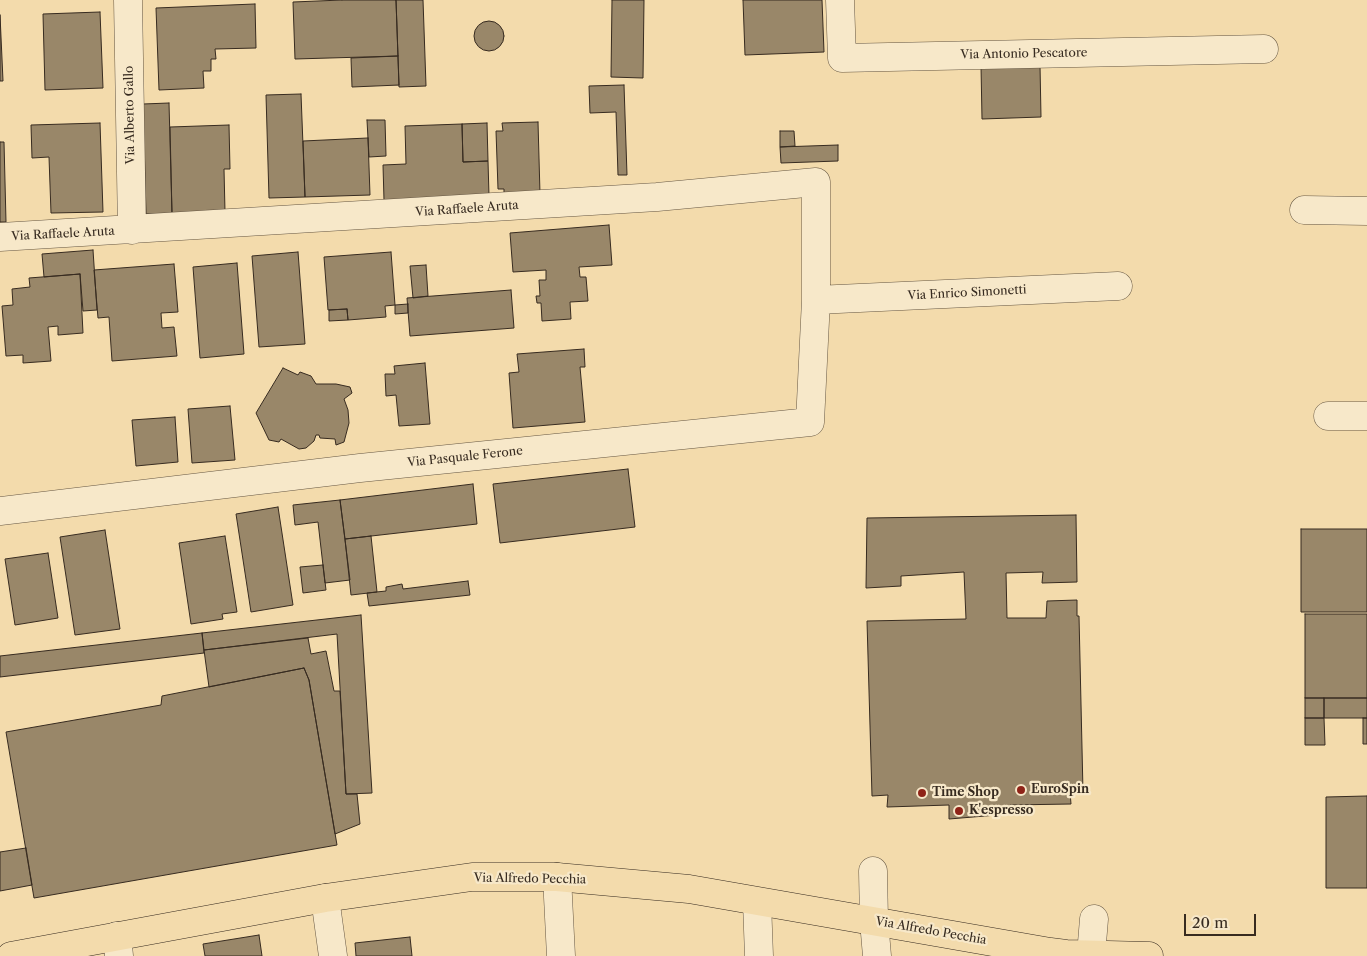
<!DOCTYPE html>
<html>
<head>
<meta charset="utf-8">
<style>
	body { margin:0 }
	#map { position:relative; width:1367px; height:956px; overflow:hidden; background:#f3dbac; font-family:"Libre Caslon Text",serif }
	canvas { display:block }
	.scale { position:absolute; left:1184px; top:914px; width:72px; height:22px; box-sizing:border-box; border:2px solid #372b20; border-top:0; padding-left:6px; font-size:15px; line-height:18px; white-space:nowrap; color:#372b20; -webkit-text-stroke:4px #f7e8c9; paint-order:stroke }
</style>
</head>
<body>
<div id="map">
<canvas width="1367" height="956"></canvas>
<div class="scale">20 m</div>
</div>
<script>
const ctx = document.querySelector('canvas').getContext('2d');
ctx.lineJoin = 'round';
function fillPath(path, color) {
  ctx.fillStyle = color;
  ctx.fill(path, 'evenodd');
}
function shape(rows) {
  const path = new Path2D();
  for (const r of rows) {
    if (r.length === 3) {
      path.moveTo(r[0] + r[2], r[1]);
      path.arc(r[0], r[1], r[2], 0, 2 * Math.PI);
      continue;
    }
    path.moveTo(r[0], r[1]);
    for (let i = 2; i < r.length; i += 2) path.lineTo(r[i], r[i + 1]);
  }
  return path;
}
function trace(path, color, width, dash) {
  ctx.strokeStyle = color;
  ctx.lineWidth = width;
  ctx.lineCap = dash ? 'butt' : 'round';
  ctx.setLineDash(dash || []);
  ctx.stroke(path);
}
function drawText(font, color, halo, rows, align = 'center') {
  ctx.font = font + ' "Libre Caslon Text",serif';
  ctx.lineWidth = 4.5;
  ctx.setLineDash([]);
  ctx.textBaseline = 'middle';
  ctx.strokeStyle = halo;
  ctx.fillStyle = color;
  for (const [text, x, y, turn = 0] of rows) {
    ctx.save();
    ctx.translate(x, y);
    ctx.rotate((+turn || 0) * Math.PI / 180);
    ctx.textAlign = isNaN(turn) ? turn : align;
    if (halo) ctx.strokeText(text, 0, 0);
    ctx.fillText(text, 0, 0);
    ctx.restore();
  }
}
const building = shape([
	[342,0,396,0,398,56,295,59,293,2,342,0],
	[396,0,423,0,426,86,399,87,396,0],
	[612,0,644,0,643,78,611,77,612,0],
	[743,0,822,0,824,52,745,55,743,0],
	[255,4,256,48,215,49,216,59,211,59,211,71,203,71,204,88,159,90,156,8,255,4],
	[100,12,103,88,45,90,43,14,100,12],
	[0,15,3,81,0,81,0,15],
	[489,36,15],
	[398,56,399,85,352,87,351,58,398,56],
	[1040,65,1041,117,982,119,981,66,1040,65],
	[624,85,627,175,618,175,616,112,590,113,589,86,624,85],
	[301,94,305,197,269,198,266,95,301,94],
	[169,103,172,214,146,214,143,104,169,103],
	[367,120,385,120,386,156,369,157,367,120],
	[538,122,540,194,504,195,504,189,498,189,496,131,503,131,502,123,538,122],
	[100,123,103,212,51,213,49,157,32,158,31,125,100,123],
	[487,123,488,161,463,162,462,124,487,123],
	[462,124,463,162,488,161,489,196,384,200,383,165,406,164,405,126,462,124],
	[229,125,230,169,224,169,225,212,172,214,170,127,229,125],
	[780,131,794,131,795,146,780,147,780,131],
	[368,138,370,195,305,197,303,141,368,138],
	[0,142,4,142,6,222,0,222,0,142],
	[838,145,838,161,781,163,780,147,838,145],
	[609,225,612,265,579,267,580,277,586,277,588,301,570,302,571,319,542,321,541,303,537,303,536,296,540,296,539,280,546,280,546,270,513,272,510,233,609,225],
	[93,250,97,310,83,311,80,274,44,277,42,254,93,250],
	[298,252,305,344,259,347,252,256,298,252],
	[391,252,395,305,385,306,386,317,348,320,347,309,328,310,324,257,391,252],
	[237,263,244,354,200,358,193,267,237,263],
	[174,264,178,312,161,313,162,328,174,327,177,356,112,361,109,317,98,318,94,270,174,264],
	[426,265,428,296,413,298,410,266,426,265],
	[80,274,83,333,58,335,58,326,48,327,51,361,23,363,23,355,6,356,2,306,13,305,12,289,30,287,29,278,80,274],
	[511,290,514,328,410,336,407,298,511,290],
	[408,304,408,313,395,314,395,305,408,304],
	[347,309,348,320,329,321,329,310,347,309],
	[584,349,585,367,580,367,585,422,513,428,509,373,519,372,517,354,584,349],
	[425,363,430,424,399,426,396,395,386,396,385,374,395,374,394,366,425,363],
	[283,368,298,375,300,372,311,376,316,384,336,384,350,387,352,393,344,399,348,410,349,423,344,442,336,445,335,439,320,438,319,435,316,435,314,441,306,448,299,449,281,439,279,442,269,440,256,413,283,368],
	[230,406,235,460,192,463,188,409,230,406],
	[175,417,178,462,136,466,132,420,175,417],
	[628,469,635,527,500,543,493,484,628,469],
	[473,484,477,524,345,539,340,500,473,484],
	[340,500,350,580,325,583,318,522,295,525,293,505,340,500],
	[278,507,293,605,251,612,236,514,278,507],
	[1076,515,1077,582,1042,583,1043,572,1006,573,1007,618,1046,618,1047,601,1077,600,1077,616,1079,616,1083,792,1070,792,1071,804,1010,805,1009,814,949,819,949,805,887,807,888,795,872,796,867,621,966,619,964,572,901,576,901,586,866,588,867,518,1076,515],
	[1301,529,1367,529,1367,612,1301,612,1301,529],
	[105,530,120,629,75,635,60,537,105,530],
	[225,536,237,612,222,614,223,619,191,624,179,543,225,536],
	[371,536,377,592,351,595,345,539,371,536],
	[48,553,58,618,15,625,5,559,48,553],
	[323,565,326,590,303,593,300,567,323,565],
	[468,581,470,595,369,606,367,593,386,591,386,587,402,584,403,589,468,581],
	[1305,614,1367,614,1367,698,1305,698,1305,614],
	[361,615,372,793,346,794,337,634,204,650,202,633,361,615],
	[202,633,204,653,0,677,0,656,202,633],
	[308,638,311,654,326,651,334,691,340,691,346,794,357,794,360,824,335,834,309,680,304,668,209,687,204,650,308,638],
	[304,668,309,680,337,845,34,898,6,732,161,705,162,696,304,668],
	[1305,698,1324,698,1324,718,1305,718,1305,698],
	[1324,698,1367,698,1367,718,1324,718,1324,698],
	[1305,718,1324,718,1325,745,1305,745,1305,718],
	[1363,718,1367,718,1367,744,1363,744,1363,718],
	[1367,796,1367,888,1326,888,1326,797,1367,796],
	[26,848,32,885,0,891,0,852,26,848],
	[259,935,262,956,205,956,203,944,259,935],
	[410,937,412,956,356,956,355,943,410,937]
]);
fillPath(building, '#998769');
trace(building, '#372b20', 1);
const minor = shape([
	[128,0,132,230],
	[840,0,842,58,1264,49],
	[1304,210,1367,211],
	[0,237,657,197,816,182,816,300,810,422,360,468,0,511],
	[816,300,1118,286],
	[1328,416,1367,416],
	[873,871,874,921,877,956],
	[557,877,561,956],
	[325,898,333,956],
	[757,902,759,956],
	[117,936,119,956],
	[1091,955,1094,919]
]);
const major = shape([
	[11,956,325,898,472,877,557,877,689,889,1050,952,1066,954,1149,956]
]);
trace(minor, '#665743', 29);
trace(major, '#372b20', 29);
trace(minor, '#f7e8c9', 28);
trace(major, '#f3dbac', 28);
for (const [x, y, r, color] of [
	[1021,790,5,"#8f2418"],
	[922,793,5,"#8f2418"],
	[959,811,5,"#8f2418"]
]) {
  const dot = new Path2D();
  dot.arc(x, y, r, 0, 2 * Math.PI);
  ctx.fillStyle = color;
  ctx.fill(dot);
  trace(dot, '#f7e8c9', 2);
}
drawText('12px', '#372b20', '#f7e8c9', [
	["Via Antonio Pescatore",1024,54,-1],
	["Via Alberto Gallo",130,115,-91],
	["Via Raffaele Aruta",467,209,-4],
	["Via Raffaele Aruta",63,234,-3],
	["Via Enrico Simonetti",967,293,-3],
	["Via Pasquale Ferone",465,457,-6],
	["Via Alfredo Pecchia",530,879,1],
	["Via Alfredo Pecchia",931,931,10]
]);
drawText('bold 12px', '#372b20', '#f7e8c9', [
	["EuroSpin",1031,790],
	["Time Shop",932,793],
	["K'espresso",969,811]
], 'left');
</script>
</body>
</html>
